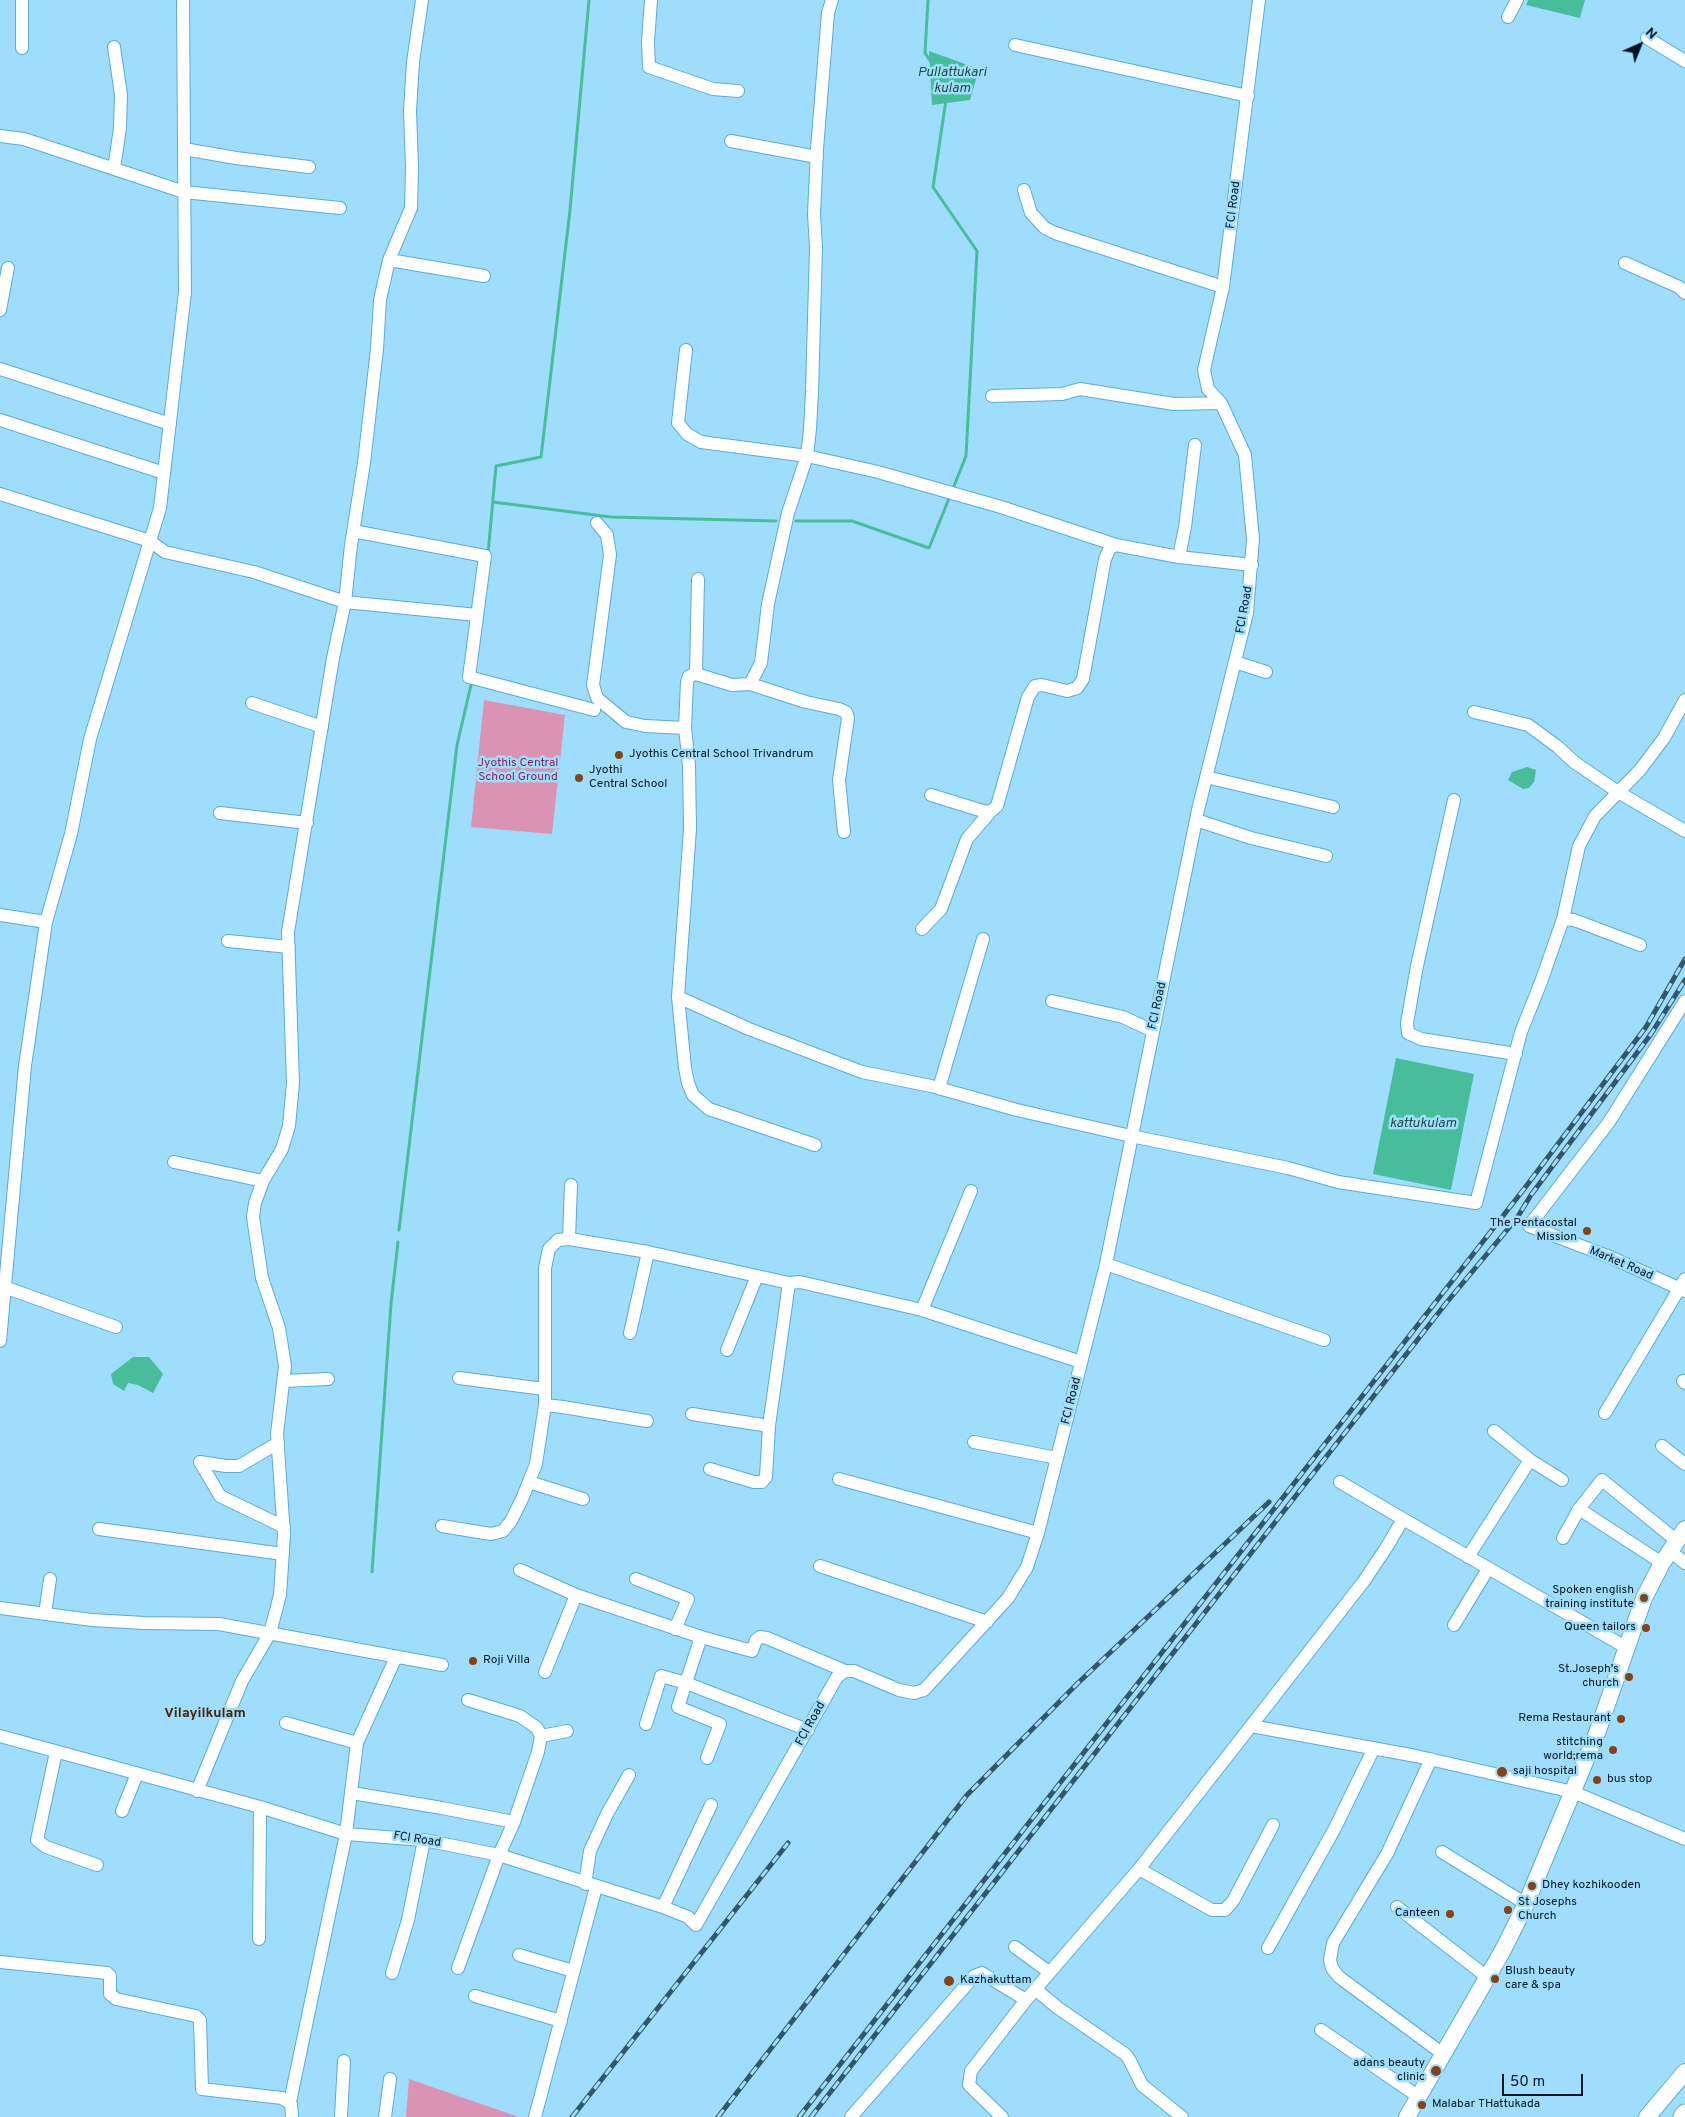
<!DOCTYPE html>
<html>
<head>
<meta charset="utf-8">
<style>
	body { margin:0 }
	#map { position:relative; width:1685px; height:2117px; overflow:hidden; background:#9fddfd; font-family:Overpass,sans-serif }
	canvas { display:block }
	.north { position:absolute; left:1615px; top:20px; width:50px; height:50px; -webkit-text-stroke:4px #9fddfd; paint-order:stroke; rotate:44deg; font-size:14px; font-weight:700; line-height:20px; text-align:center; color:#001521 }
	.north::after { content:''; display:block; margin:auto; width:18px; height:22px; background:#001521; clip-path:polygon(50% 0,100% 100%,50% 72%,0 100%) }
	.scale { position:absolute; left:1502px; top:2074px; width:81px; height:22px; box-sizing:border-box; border:2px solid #001521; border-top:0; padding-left:6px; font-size:15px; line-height:18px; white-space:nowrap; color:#001521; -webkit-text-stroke:4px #9fddfd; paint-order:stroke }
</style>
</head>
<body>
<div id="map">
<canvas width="1685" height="2117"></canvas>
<div class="north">N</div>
<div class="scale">50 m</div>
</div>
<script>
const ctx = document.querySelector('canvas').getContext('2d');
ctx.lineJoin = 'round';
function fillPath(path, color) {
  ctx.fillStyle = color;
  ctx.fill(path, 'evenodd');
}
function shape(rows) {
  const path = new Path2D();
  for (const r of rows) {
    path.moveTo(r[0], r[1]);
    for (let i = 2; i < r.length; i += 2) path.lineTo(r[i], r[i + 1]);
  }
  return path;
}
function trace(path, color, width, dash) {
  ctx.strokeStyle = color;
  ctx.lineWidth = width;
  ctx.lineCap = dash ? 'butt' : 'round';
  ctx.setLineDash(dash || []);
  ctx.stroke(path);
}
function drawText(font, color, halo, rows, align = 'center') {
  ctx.font = font + ' Overpass,sans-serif';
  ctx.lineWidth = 5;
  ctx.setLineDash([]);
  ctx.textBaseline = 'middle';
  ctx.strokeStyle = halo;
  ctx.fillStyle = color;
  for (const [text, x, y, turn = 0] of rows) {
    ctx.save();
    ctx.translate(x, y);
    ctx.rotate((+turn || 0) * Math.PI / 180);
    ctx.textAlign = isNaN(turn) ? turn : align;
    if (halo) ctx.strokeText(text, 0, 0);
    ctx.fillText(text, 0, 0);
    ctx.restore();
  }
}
fillPath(shape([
	[484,700,565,715,552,834,471,827],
	[409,2079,519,2117,406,2117]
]), '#db93b4');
fillPath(shape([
	[1528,0,1585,0,1580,18,1526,5],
	[929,51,979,69,970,100,932,105],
	[1527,767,1536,770,1534,782,1529,788,1523,789,1508,780,1512,772],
	[1396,1058,1474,1074,1451,1190,1373,1174],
	[133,1357,149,1357,163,1374,153,1393,138,1385,128,1383,124,1391,113,1384,111,1374]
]), '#48bd9c');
trace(shape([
	[928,0,925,53,931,62],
	[946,100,933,187,977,251,966,456,952,491],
	[493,502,611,517,776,521],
	[796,521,852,521,929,548,950,496],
	[488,554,496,466,541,457,570,210,589,0],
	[399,1230,457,745,471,685],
	[372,1572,391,1304,398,1242]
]), '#48bd9c', 3);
const minor = shape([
	[22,0,22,48],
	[651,0,648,42,649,67,713,89,738,91],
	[1508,17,1517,0],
	[1647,38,1685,61],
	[1015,45,1248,96],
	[114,47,121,95,120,128,114,169],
	[0,136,24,139,184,192,340,208],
	[731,141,817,157],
	[184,149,236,158,309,167],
	[1024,190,1031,213,1045,228,1055,233,1223,287],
	[389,260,484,276],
	[1625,263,1679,287,1685,293],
	[0,310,8,268],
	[686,350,678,423,687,434,701,442,807,456,878,472,1001,507,1116,545],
	[0,369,170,424],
	[992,396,1062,394,1080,389,1174,404,1221,403],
	[0,420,164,473],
	[0,494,150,541,165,552,254,572,345,602,477,615],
	[597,523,607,535,610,555,593,685,597,698,626,722,645,726,685,728],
	[353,531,485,556,469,677,594,710],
	[1179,557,1185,527,1195,445],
	[1235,662,1266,672],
	[696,674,698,579],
	[750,684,806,702,839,709,846,712,848,718,839,780,844,832],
	[252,703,322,727],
	[1474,712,1528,725,1558,747,1574,762,1618,792,1685,831],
	[1206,777,1333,807],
	[931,795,983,811,990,812,997,806,1028,697,1035,686,1042,685,1067,691,1077,688,1083,679,1105,559,1110,548,1116,545,1179,557,1252,565],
	[1454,800,1417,966,1407,1023,1408,1033,1421,1039,1516,1054],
	[220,813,307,823],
	[1196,820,1251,838,1326,856],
	[0,915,46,922],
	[1563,919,1579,846,1595,816,1640,770,1664,738,1685,700],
	[922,929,941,909,967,839,990,812],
	[228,941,289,947],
	[678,997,749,1029,862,1072,931,1086,1017,1110,1131,1136,1288,1168,1338,1182,1476,1203,1521,1032,1541,982,1563,919,1574,920,1640,945],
	[1052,1001,1123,1017,1153,1031],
	[1685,1001,1609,1122,1529,1226,1610,1257,1685,1291],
	[939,1088,983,939],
	[815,1145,709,1109,693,1095,688,1083,685,1068,678,997,690,829,689,765,685,728,687,682,689,676,696,674,732,685,750,684,761,663,768,604,788,513,807,456,810,429,812,392,816,247,814,214,817,149,828,13,832,0],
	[174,1162,263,1181],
	[569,1239,571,1185],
	[1106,1264,1324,1340],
	[4,1287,116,1327],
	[922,1310,971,1191],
	[630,1333,648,1252],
	[0,1341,25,1066,46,922,71,834,90,739,160,508,185,292,183,0],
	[727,1350,757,1276],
	[459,1378,544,1389],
	[284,1381,328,1379],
	[1683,1381,1685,1383],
	[1605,1413,1685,1279],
	[692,1414,769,1426],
	[647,1421,563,1407,545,1405,545,1268,549,1249,558,1240,569,1239,648,1252,789,1283,800,1282,922,1310,1081,1362],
	[974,1442,1057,1458],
	[1662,1446,1685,1464],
	[1530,1460,1562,1480],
	[200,1462,220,1496,284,1527],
	[200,1462,226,1466,239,1466,278,1443],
	[710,1469,754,1482,762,1482,766,1477,769,1426,789,1283],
	[839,1479,1038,1533],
	[529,1482,583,1499],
	[1340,1482,1403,1519],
	[1579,1509,1662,1563],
	[442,1526,491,1534,503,1531,511,1521,522,1499,536,1464,545,1405],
	[99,1529,283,1554],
	[1563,1538,1579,1509,1602,1480,1677,1541],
	[1670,1551,1685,1563],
	[1468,1557,1530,1460,1494,1431],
	[820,1566,987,1622],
	[520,1570,576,1595,701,1637,678,1707,720,1724,707,1758],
	[636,1579,688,1599,675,1629],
	[0,1608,92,1620,144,1623,219,1624,442,1665],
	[45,1614,50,1579],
	[1454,1625,1488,1569],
	[701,1637,752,1651,756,1640,760,1637,767,1638,845,1671],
	[545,1672,576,1595],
	[286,1723,357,1743],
	[646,1724,661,1676,686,1683,808,1730],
	[1251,1726,1364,1581,1388,1545,1403,1519,1627,1648],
	[0,1736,260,1807,346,1834,424,1840,499,1855,663,1907,688,1917,696,1925,837,1677,845,1671,854,1671,899,1690,914,1693,924,1690,1008,1598,1027,1567,1038,1533,1106,1264,1198,810,1247,613,1253,539,1245,455,1221,403,1208,389,1204,370,1223,287,1259,0],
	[541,1736,567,1731],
	[56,1752,37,1840,46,1847,97,1865],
	[1431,1759,1387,1854,1333,1943,1330,1960,1332,1968,1339,1977,1443,2054],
	[197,1791,242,1681,270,1633,280,1595,284,1535,277,1434,285,1366,279,1328,262,1278,253,1217,255,1203,263,1181,282,1149,289,1126,293,1083,288,932,333,658,345,602,351,545,364,463,377,349,380,300,389,260,411,208,412,167,410,111,413,62,422,0],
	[352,1793,442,1808,514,1822],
	[122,1811,137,1774],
	[1442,1852,1526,1904],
	[1139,1869,1212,1910,1225,1910,1233,1901,1273,1825],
	[585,1884,590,1851,607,1814,629,1775],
	[663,1907,711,1805],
	[1397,1907,1487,1977],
	[259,1939,260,1807],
	[1015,1947,1049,1972],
	[1268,1948,1335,1828,1374,1748],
	[519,1955,573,1971],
	[0,1962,107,1973,110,1976,110,1994,116,1999,196,2016,200,2020,202,2089,282,2098,291,2104,292,2117],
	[458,1968,499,1855,514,1822,538,1752,541,1736,537,1728,520,1716,468,1700],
	[392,1973,408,1920,424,1840],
	[1035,1989,1058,2008,1125,2054,1129,2059,1142,2085,1182,2117],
	[475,1996,561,2021],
	[1321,2030,1419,2097],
	[290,2102,346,1834,357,1743,396,1657],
	[341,2117,344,2061],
	[385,2117,390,2079],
	[535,2117,596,1887],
	[851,2117,974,1976,982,1973,1026,2000],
	[1002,2117,969,2085,971,2071,1026,2000,1139,1869,1251,1726,1416,1756,1573,1792,1685,1839]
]);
const major = shape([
	[1407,2117,1503,1950,1526,1904,1597,1733,1644,1598,1662,1563,1685,1529],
	[1647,2117,1685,2072]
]);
const highway = shape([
	[1683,2117,1685,2114]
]);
trace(minor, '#5bacd2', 14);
trace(major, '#5bacd2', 18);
trace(highway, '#5bacd2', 21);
trace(minor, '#fff', 12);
trace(major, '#fff', 16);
trace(highway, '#fff', 19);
const rail = shape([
	[572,2117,788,1843],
	[718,2117,967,1795,1078,1683,1269,1502],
	[799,2117,1524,1189,1646,1027,1685,959],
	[811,2117,1447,1302,1517,1218,1531,1195,1651,1034,1685,980]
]);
trace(rail, '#345669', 5);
trace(rail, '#9fddfd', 3, [9]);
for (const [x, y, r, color] of [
	[619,755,5,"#854313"],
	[579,778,5,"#854313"],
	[1587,1231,5,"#854313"],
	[1644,1598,5,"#854313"],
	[1646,1628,5,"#854313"],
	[473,1661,5,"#854313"],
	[1629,1677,5,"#854313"],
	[1621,1719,5,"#854313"],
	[1613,1750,5,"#854313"],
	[1502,1772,6,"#854313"],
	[1597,1780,5,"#854313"],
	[1532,1886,5,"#854313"],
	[1508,1910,5,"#854313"],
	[1450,1914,5,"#854313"],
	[1495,1979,5,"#854313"],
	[949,1981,6,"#854313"],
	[1436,2071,6,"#854313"],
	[1422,2105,5,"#854313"]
]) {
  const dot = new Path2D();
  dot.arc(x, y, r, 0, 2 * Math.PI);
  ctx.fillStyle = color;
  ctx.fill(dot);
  trace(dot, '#9fddfd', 2);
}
drawText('12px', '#001521', '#9fddfd', [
	["FCI Road",1234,205,-83],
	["FCI Road",1245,610,-80],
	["FCI Road",1158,1006,-78],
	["Market Road",1621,1264,23],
	["FCI Road",1072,1401,-76],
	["FCI Road",811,1724,-61],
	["FCI Road",417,1840,9]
]);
drawText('12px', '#001521', '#9fddfd', [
	["Jyothis Central School Trivandrum",629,755],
	["Jyothi",589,771],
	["Central School",589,785],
	["The Pentacostal",1577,1224,"right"],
	["Mission",1577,1238,"right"],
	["Spoken english",1634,1591,"right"],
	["training institute",1634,1605,"right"],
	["Queen tailors",1636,1628,"right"],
	["Roji Villa",483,1661],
	["St.Joseph's",1619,1670,"right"],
	["church",1619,1684,"right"],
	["Rema Restaurant",1611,1719,"right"],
	["stitching",1603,1743,"right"],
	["world;rema",1603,1757,"right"],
	["saji hospital",1513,1772],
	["bus stop",1607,1780],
	["Dhey kozhikooden",1542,1886],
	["St Josephs",1518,1903],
	["Church",1518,1917],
	["Canteen",1440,1914,"right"],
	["Blush beauty",1505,1972],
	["care & spa",1505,1986],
	["Kazhakuttam",960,1981],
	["adans beauty",1425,2064,"right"],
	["clinic",1425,2078,"right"],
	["Malabar THattukada",1432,2105]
], 'left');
drawText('12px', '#89245c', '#9fddfd', [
	["Jyothis Central",518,764],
	["School Ground",518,778]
]);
drawText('italic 14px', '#1f5041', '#9fddfd', [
	["Pullattukari",952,73],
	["kulam",952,89],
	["kattukulam",1423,1124]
]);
drawText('bold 14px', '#4d2000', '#9fddfd', [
	["Vilayilkulam",205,1714]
]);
</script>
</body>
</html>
